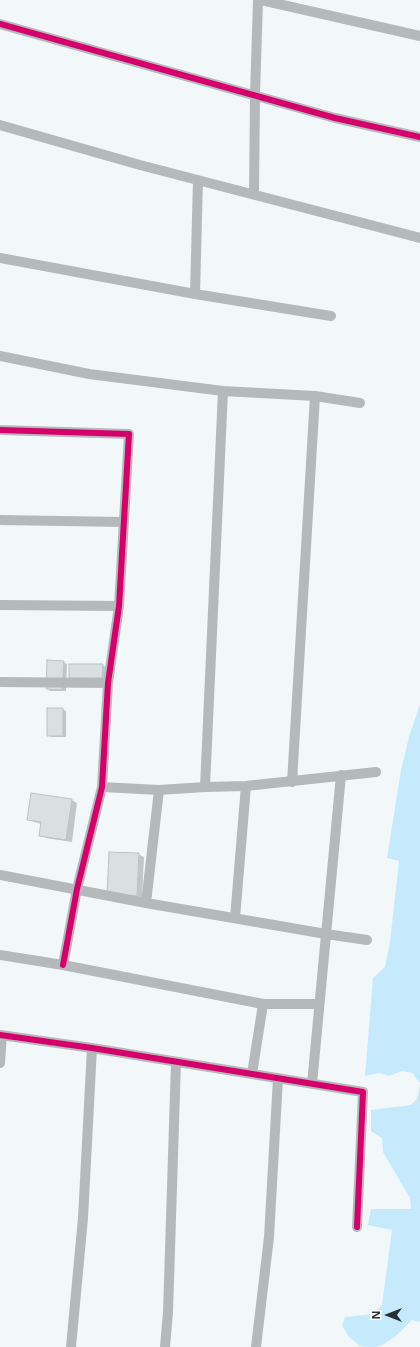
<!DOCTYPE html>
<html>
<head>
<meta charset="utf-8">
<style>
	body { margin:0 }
	#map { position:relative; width:420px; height:1347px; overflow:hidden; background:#f2f8fa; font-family:"Open Sans",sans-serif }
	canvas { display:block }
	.north { position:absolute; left:368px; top:1295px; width:40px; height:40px; -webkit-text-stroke:3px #fff; paint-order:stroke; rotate:270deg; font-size:11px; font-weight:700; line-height:16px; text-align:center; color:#273135 }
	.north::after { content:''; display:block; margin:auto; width:14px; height:18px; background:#273135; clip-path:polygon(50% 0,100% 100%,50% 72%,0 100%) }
</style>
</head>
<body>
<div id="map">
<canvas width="420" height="1347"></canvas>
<div class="north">N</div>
</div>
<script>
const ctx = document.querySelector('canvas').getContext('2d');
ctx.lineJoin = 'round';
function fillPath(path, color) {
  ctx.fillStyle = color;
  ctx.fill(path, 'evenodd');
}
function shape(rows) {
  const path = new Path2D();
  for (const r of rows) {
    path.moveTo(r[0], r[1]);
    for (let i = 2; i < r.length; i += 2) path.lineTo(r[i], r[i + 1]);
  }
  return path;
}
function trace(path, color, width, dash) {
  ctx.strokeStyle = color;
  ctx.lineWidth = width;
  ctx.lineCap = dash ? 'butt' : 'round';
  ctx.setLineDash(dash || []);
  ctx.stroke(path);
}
fillPath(shape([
	[420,704,420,1322,412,1320,397,1335,384,1344,376,1347,365,1347,360,1346,349,1337,342,1325,345,1317,373,1314,382,1305,392,1230,368,1225,371,1209,411,1209,410,1198,383,1152,382,1138,371,1131,371,1110,411,1105,417,1099,420,1083,412,1073,402,1071,389,1076,379,1073,365,1076,373,978,385,967,390,942,399,861,387,858,401,770,409,737]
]), '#c5eafb');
fillPath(shape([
	[63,662,67,664,66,691,50,691,47,689],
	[102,665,106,667,106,680,73,679],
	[62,709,66,711,66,737,52,737,48,735],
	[72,800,77,803,72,842,46,838,40,835,42,824,34,822,29,819],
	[138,854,144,857,142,899,114,898]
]), '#0003');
const building = shape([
	[47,660,64,661,62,690,46,689,47,660],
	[69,664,103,664,102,678,69,678,69,664],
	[47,708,63,708,63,736,47,736,47,708],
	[31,793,72,799,66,840,39,836,41,822,27,820,31,793],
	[109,852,139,853,137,896,107,895,109,852]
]);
fillPath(building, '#d8e0e2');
trace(building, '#bbc3c5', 1);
trace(shape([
	[261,0,420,36],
	[0,24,335,118,420,137],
	[0,125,140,165,420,238],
	[254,194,255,95,258,0],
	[0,258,195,294,331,316],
	[195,294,198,180],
	[0,356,89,374,223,391,315,396,360,403],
	[0,430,129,434,119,606,108,683,102,787,77,889,63,965],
	[0,520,124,522],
	[0,605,119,606],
	[0,682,108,683],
	[292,782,315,396],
	[102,787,159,790,205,787,246,786,376,772],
	[205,787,223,391],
	[0,875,146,903,326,934,367,940],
	[146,903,159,790],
	[235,918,246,786],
	[0,955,63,965,263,1004,319,1004],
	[0,1035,92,1048,363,1092,357,1227],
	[0,1063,2,1035],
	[252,1074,263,1004],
	[312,1084,341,775],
	[71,1347,83,1218,92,1048],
	[165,1347,168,1312,176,1062],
	[256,1347,269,1237,278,1078]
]), '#b6b9bc', 10);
trace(shape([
	[0,24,335,118,420,137],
	[0,430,129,434,119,606,108,683,102,787,77,889,63,965],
	[0,1035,92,1048,363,1092,357,1227]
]), '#d6006c', 6);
</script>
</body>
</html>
